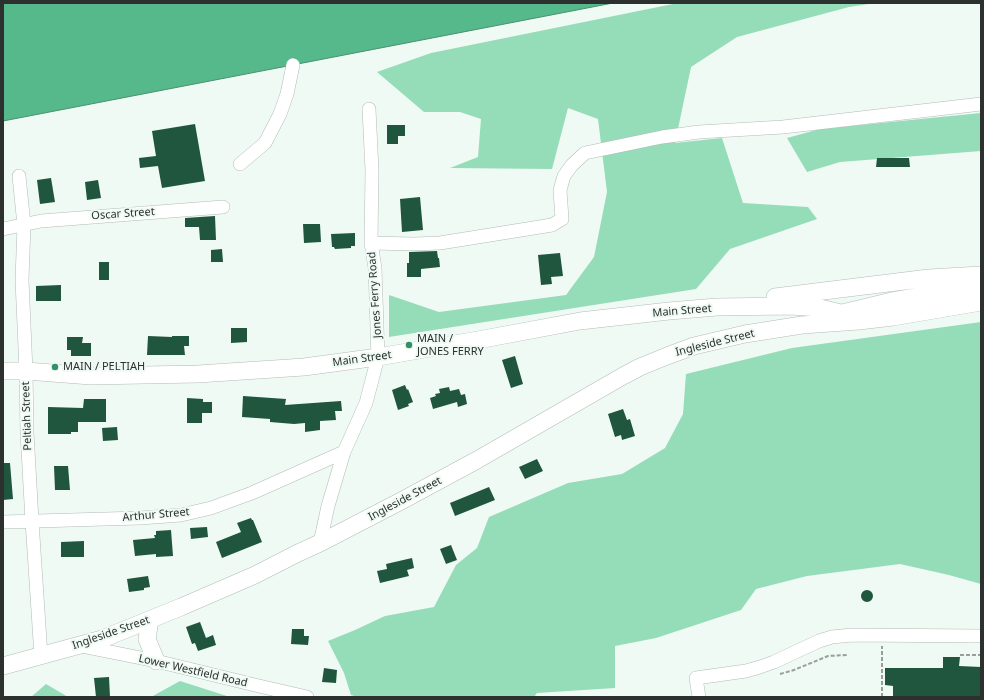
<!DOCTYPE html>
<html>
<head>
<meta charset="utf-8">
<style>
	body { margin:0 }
	#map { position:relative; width:984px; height:700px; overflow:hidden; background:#effaf4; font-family:"Noto Sans",sans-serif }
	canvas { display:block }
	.frame { position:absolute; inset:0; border:4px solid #2c302e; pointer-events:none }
</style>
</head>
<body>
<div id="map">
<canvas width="984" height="700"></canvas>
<div class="frame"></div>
</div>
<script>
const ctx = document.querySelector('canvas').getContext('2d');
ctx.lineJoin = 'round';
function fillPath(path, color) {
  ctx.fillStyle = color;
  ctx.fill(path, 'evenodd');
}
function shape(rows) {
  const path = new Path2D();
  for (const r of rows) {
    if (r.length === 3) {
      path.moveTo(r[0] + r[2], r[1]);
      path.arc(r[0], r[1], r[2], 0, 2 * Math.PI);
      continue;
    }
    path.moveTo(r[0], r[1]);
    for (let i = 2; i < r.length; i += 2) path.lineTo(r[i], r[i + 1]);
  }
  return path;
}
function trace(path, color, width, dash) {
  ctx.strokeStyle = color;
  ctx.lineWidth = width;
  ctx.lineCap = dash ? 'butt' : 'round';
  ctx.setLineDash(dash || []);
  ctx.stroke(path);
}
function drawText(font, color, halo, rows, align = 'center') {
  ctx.font = font + ' "Noto Sans",sans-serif';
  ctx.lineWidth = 4;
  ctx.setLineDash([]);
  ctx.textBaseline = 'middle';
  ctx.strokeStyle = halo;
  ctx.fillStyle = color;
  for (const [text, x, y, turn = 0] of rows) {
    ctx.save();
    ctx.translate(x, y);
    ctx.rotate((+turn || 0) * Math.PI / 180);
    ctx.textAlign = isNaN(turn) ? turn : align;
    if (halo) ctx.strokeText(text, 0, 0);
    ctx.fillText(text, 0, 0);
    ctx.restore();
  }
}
fillPath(shape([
	[678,3,875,3,849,7,737,37,691,67,675,143,722,138,743,203,808,207,817,219,730,249,696,289,389,337,389,295,439,312,566,295,594,257,607,192,598,119,568,108,552,169,450,168,478,157,481,119,460,112,424,112,377,72,431,53],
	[981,113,981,151,840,162,807,172,787,138,820,129],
	[981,322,981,584,949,575,900,564,807,576,756,589,741,610,656,638,615,646,615,688,537,693,534,697,358,697,351,695,344,673,328,641,355,630,385,616,434,607,456,565,477,548,489,517,568,483,622,474,665,448,683,414,686,374,792,348],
	[180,681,230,697,151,697],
	[46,684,68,697,31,697]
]), '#95dcb8');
const water = shape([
	[3,3,613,3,3,121,3,3]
]);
fillPath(water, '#55b98b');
trace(water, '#49906f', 1);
fillPath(shape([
	[195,124,205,181,162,188,158,166,140,168,139,158,156,156,152,131],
	[387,125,405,125,405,136,398,136,398,144,387,144],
	[877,158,909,158,910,167,876,167],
	[51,178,55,202,40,204,37,180],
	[98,180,101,198,87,200,85,182],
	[420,197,423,230,402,232,400,199],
	[215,216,216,240,200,240,199,227,185,227,185,218],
	[303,224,320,224,321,242,304,243],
	[355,233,355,246,351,246,351,248,335,249,334,247,332,247,331,234],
	[222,249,223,262,211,262,211,250],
	[437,251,438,258,439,258,440,267,421,269,421,277,407,277,407,263,409,263,409,252],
	[560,253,563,276,551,277,552,284,541,285,538,255],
	[99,262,109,262,109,280,99,280],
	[61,285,61,301,36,301,36,286],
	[231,328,247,328,247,342,231,343],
	[148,336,172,337,172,336,189,336,189,346,184,346,185,355,147,355],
	[67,337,83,337,82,343,91,343,91,356,71,356,71,350,67,350],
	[515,356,523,384,511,388,502,360],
	[405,385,407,390,408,389,413,402,408,404,409,406,398,410,392,390],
	[449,387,450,391,459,389,461,395,465,394,467,404,458,407,457,402,433,409,430,398,436,396,435,394,440,393,439,389],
	[243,396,286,399,285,405,341,401,342,411,335,411,336,420,320,421,320,430,305,432,305,423,294,424,270,422,270,419,242,417],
	[187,398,203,399,203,402,212,402,212,413,202,413,202,423,187,423],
	[84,399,106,399,106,422,78,422,78,432,71,432,71,434,48,434,48,407,83,408],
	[623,409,627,420,630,419,635,436,622,440,621,435,615,437,608,414],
	[117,427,118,440,103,441,102,428],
	[537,459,543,471,525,479,519,467],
	[3,463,10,463,13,499,3,500],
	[54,466,68,466,70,490,55,490],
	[489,487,495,500,455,516,450,503],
	[251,518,252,520,253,520,262,542,222,558,216,542,241,532,237,523],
	[207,527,208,537,191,539,190,528],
	[171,530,173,556,156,557,156,554,135,556,133,540,155,538,154,535,156,535,156,531],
	[84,541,84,557,61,557,61,542],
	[451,545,457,560,446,564,440,549],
	[412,558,414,568,407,570,409,576,380,583,377,571,387,569,386,564],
	[148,576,150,587,144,588,144,590,129,592,127,579],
	[867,596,6],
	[200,622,206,638,213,635,216,645,198,651,195,643,192,644,186,627],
	[292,629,304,629,304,636,309,636,308,645,291,644],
	[943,657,960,657,959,666,981,667,981,697,893,697,893,686,885,685,885,668,943,668],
	[324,668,337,670,336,683,322,682],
	[109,677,110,697,96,697,94,678]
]), '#20553e');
const minor = shape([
	[240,164,265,143,280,114,287,94,293,65],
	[19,176,24,225,22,280,26,371,27,432,32,521,41,656],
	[3,229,41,221,223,207],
	[371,243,414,244,440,243,552,225,562,219,560,190,564,176,572,165,585,153,662,137,699,132,783,127,981,104],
	[3,522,140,518,181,515,211,508,252,493,344,452],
	[320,543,328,506,344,452,366,403,378,357,375,268,371,243,372,170,369,109],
	[81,646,156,661,259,686,307,697],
	[699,697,696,678,746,671,760,667,774,662,819,641,832,637,852,635,981,636]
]);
const major = shape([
	[775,297,929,278,981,275],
	[842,313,892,301,981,286],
	[3,371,26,371,91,376,198,374,304,367,378,357,478,340,580,321,669,311,717,307,791,306,820,308,841,313,854,318],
	[150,620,147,639,156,661],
	[3,666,102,639,181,607,255,575,298,553,320,543,403,500,477,460,623,376,640,367,667,356,694,346,745,334,802,325,859,321,893,317,981,302]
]);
trace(minor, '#b2bcb7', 14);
trace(major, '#b2bcb7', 18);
trace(shape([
	[960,655,981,655],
	[780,674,794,670,828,656,847,655],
	[882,697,882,646]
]), '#979f9b', 2, [4, 2]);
trace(minor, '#fff', 13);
trace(major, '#fff', 17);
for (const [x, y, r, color] of [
	[409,345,4,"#329068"],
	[55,367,4,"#329068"]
]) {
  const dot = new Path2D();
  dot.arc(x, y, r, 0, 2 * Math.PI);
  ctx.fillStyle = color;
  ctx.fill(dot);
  trace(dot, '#effaf4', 1.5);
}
drawText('11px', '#2c302e', '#effaf4', [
	["Oscar Street",123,214,-4],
	["Jones Ferry Road",375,295,-94],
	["Main Street",682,311,-5],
	["Ingleside Street",715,343,-14],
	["Main Street",362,359,-8],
	["Peltiah Street",27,416,-92],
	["Ingleside Street",405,499,-28],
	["Arthur Street",156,515,-5],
	["Ingleside Street",111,633,-19],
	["Lower Westfield Road",193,671,13]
]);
drawText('11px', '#2c302e', '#effaf4', [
	["MAIN /",417,339],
	["JONES FERRY",417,352],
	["MAIN / PELTIAH",63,367]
], 'left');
</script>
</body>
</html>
